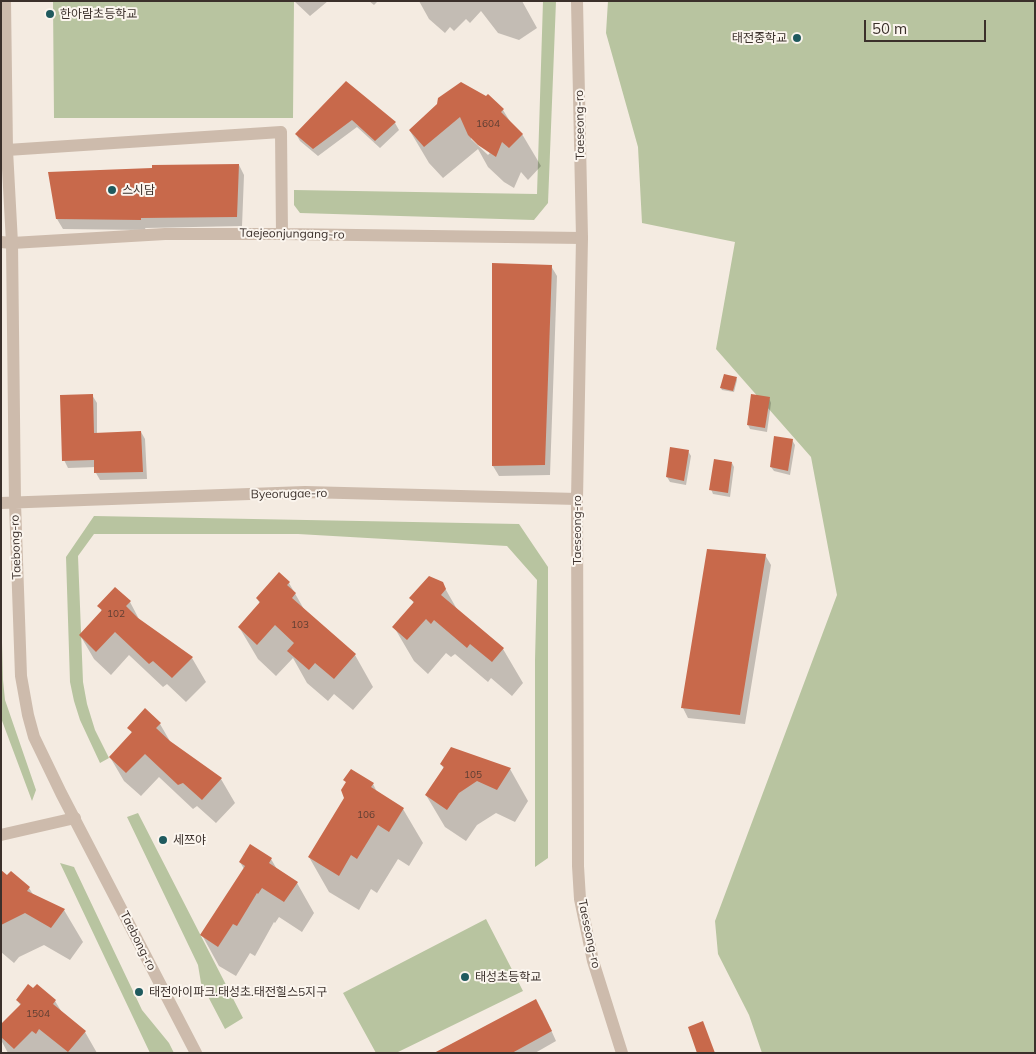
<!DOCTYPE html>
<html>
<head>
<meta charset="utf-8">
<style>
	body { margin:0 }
	#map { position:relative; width:1036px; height:1054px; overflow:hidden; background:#f4ebe1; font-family:Mulish,sans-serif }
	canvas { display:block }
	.frame { position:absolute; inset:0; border:2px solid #3b302b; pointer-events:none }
	.scale { position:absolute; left:864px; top:20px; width:122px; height:22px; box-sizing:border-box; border:2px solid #3b302b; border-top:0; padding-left:6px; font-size:15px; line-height:18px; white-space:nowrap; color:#3b302b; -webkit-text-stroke:4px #fbf5ee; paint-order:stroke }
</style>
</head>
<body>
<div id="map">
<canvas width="1036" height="1054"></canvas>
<div class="frame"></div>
<div class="scale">50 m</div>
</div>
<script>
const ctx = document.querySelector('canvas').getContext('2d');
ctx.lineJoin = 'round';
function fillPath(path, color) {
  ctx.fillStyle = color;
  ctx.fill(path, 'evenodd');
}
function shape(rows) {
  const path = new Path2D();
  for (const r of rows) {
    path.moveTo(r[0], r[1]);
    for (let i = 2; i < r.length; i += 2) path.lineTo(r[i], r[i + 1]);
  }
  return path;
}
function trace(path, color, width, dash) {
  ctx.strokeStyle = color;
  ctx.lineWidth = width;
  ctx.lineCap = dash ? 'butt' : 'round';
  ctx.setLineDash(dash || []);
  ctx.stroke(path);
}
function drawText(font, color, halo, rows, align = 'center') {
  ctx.font = font + ' Mulish,"Noto Sans KR",sans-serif';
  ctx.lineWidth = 4;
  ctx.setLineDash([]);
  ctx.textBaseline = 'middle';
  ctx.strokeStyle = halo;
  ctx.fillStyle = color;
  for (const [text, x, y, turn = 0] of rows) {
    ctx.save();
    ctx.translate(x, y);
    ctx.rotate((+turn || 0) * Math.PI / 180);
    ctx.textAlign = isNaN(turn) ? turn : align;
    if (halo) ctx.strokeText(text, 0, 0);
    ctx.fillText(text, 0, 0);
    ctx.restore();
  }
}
fillPath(shape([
	[53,1,294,1,293,118,54,118],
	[543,1,556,1,548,203,534,220,300,213,294,205,294,190,537,194],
	[608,1,1035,1,1035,1053,762,1053,749,1015,718,954,715,921,837,595,811,457,716,349,735,242,642,223,638,147,606,33],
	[94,516,519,524,548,567,548,858,535,867,535,660,537,580,507,546,298,534,94,534,78,556,83,682,87,704,95,730,109,758,100,763,80,720,74,701,70,682,66,557],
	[1,605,3,680,5,700,36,790,32,801,1,718],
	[138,813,243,1018,225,1029,201,983,198,965,127,817],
	[60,863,74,867,142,1010,169,1043,174,1053,150,1053],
	[486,919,523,991,396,1053,376,1053,343,993]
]), '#b8c4a0');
fillPath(shape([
	[294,1,328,1,310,16],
	[369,1,378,1,374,5],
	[419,1,522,1,537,28,519,40,498,33,481,11,470,23,466,19,454,31,450,27,445,33,429,19],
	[346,83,395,123,399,130,380,148,357,127,318,156,300,141,296,134],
	[438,105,503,110,511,123,522,134,541,166,528,180,521,172,514,188,504,182,488,167,478,149,443,178,429,163,410,131],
	[471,136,490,153,488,155,471,139],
	[239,165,244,175,242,226,145,228,146,230,63,229,57,219],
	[493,265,551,266,557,276,550,475,499,476,493,466],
	[736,378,737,380,734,392,722,390,721,388],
	[92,395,97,403,97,434,141,432,145,439,147,479,100,480,96,473,96,467,68,468,64,460],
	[769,398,771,403,767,432,750,429,748,425],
	[792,440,795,445,790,475,774,471,771,467],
	[688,451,691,456,686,485,670,482,667,477],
	[732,463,734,467,730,497,713,494,711,489],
	[765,555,771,565,745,724,688,718,683,708],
	[279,574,289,583,305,611,355,655,373,687,353,710,334,694,328,701,307,683,293,658,276,676,258,659,239,627,260,604,257,598],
	[442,583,458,611,503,649,523,683,512,696,491,678,488,682,455,654,451,657,446,653,428,674,414,661,394,627,414,604,411,598],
	[130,602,140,621,192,658,206,682,186,702,167,684,163,687,129,655,111,675,94,659,80,635,102,612,99,606],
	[160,724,171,743,221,779,235,803,216,823,197,806,193,809,159,777,141,796,124,781,110,757,132,733,129,728],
	[441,764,510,769,528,801,515,822,496,813,477,825,466,841,445,827,426,795,444,769],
	[345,780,373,784,377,792,403,809,423,843,409,866,398,859,377,893,371,889,359,910,329,892,309,857,345,798,347,784],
	[271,859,278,871,297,883,314,913,302,932,279,917,275,923,274,922,255,956,250,953,236,976,219,966,202,935,244,869,240,862],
	[11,873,29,888,34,896,64,910,83,942,70,960,44,945,19,957,14,963,1,952,1,875,8,877],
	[37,986,55,1001,63,1014,85,1032,97,1053,8,1053,1,1040,1,1026,21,1006,17,1000,34,990],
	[542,1010,556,1041,535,1053,437,1053]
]), '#0003');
fillPath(shape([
	[346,81,396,122,375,141,352,120,313,149,295,134],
	[461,82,486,96,488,94,504,109,501,112,523,134,509,148,502,142,496,157,478,145,468,135,460,117,424,147,409,130,437,104,438,98],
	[239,164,237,217,141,218,141,220,56,219,48,172,152,168,152,165],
	[492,263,552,265,545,465,492,466],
	[724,374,737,377,733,391,720,388],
	[93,394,94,433,141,431,143,472,94,473,94,460,62,461,60,395],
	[751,394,770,397,765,428,747,425],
	[774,436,793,439,788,471,770,467],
	[670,447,689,450,684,481,666,477],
	[714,459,732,462,728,493,709,490],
	[707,549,766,554,740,715,681,708],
	[279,572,290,582,287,585,296,593,292,598,356,654,334,679,315,663,309,670,287,651,294,643,275,625,257,645,238,627,260,602,256,598],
	[429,576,443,582,446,589,441,595,504,648,492,662,470,644,467,648,434,620,431,624,426,619,407,640,392,627,414,602,409,598],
	[115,587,131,601,126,606,138,618,193,657,172,678,153,661,149,664,115,632,96,652,79,635,102,610,97,606],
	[145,708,161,723,156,728,170,741,222,778,202,800,183,783,178,785,145,754,126,773,109,757,132,732,127,728],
	[451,747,511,768,497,790,477,781,459,793,447,810,425,795,444,767,440,764],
	[351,769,374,783,371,787,404,808,389,832,378,825,357,859,351,855,339,876,308,857,344,798,341,790,346,782,343,780],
	[250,844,272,858,269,863,298,882,284,902,262,888,258,894,257,893,237,926,233,924,218,947,200,935,245,866,239,862],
	[1,870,7,875,11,871,30,887,27,891,65,909,51,928,25,913,1,925],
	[28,984,33,988,37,984,56,1000,53,1004,86,1031,68,1052,39,1029,36,1034,32,1031,14,1049,1,1037,1,1024,21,1004,16,1000],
	[536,999,552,1031,512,1053,434,1053],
	[703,1021,715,1053,697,1053,688,1027]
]), '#c8694b');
trace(shape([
	[7,150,281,132,282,234],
	[1,242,12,243,165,234,282,234,582,238],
	[1,835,75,818]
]), '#cdbbac', 12);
trace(shape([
	[5,1,7,150,12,243,15,503,21,676,28,715,34,737,61,793,196,1053],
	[577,1,582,238,577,499,578,866,580,899,593,961,622,1053],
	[1,503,305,492,577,499]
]), '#cdbbac', 12);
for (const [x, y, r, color] of [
	[50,14,5,"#1f5a5e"],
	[797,38,5,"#1f5a5e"],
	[112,190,5,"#1f5a5e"],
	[163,840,5,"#1f5a5e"],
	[465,977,5,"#1f5a5e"],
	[139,992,5,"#1f5a5e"]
]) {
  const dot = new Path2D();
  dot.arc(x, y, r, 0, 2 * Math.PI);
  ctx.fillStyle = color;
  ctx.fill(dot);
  trace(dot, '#fbf5ee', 2);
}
drawText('10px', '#5e3e33', null, [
	["1604",488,124],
	["102",116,614],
	["103",300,625],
	["105",473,775],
	["106",366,815],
	["1504",38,1014]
]);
drawText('12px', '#3b302b', '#fbf5ee', [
	["한아람초등학교",60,14],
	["태전중학교",787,38,"right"],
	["스시담",122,190],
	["세쯔야",173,840],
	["태성초등학교",475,977],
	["태전아이파크.태성초.태전힐스5지구",149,992]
], 'left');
drawText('12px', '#3b302b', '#fbf5ee', [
	["Taeseong-ro",580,125,-91],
	["Taejeonjungang-ro",292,234,1],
	["Byeorugae-ro",289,494,-1],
	["Taeseong-ro",577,530,-90],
	["Taebong-ro",16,547,-92],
	["Taeseong-ro",589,934,78],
	["Taebong-ro",138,941,63]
]);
</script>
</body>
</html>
